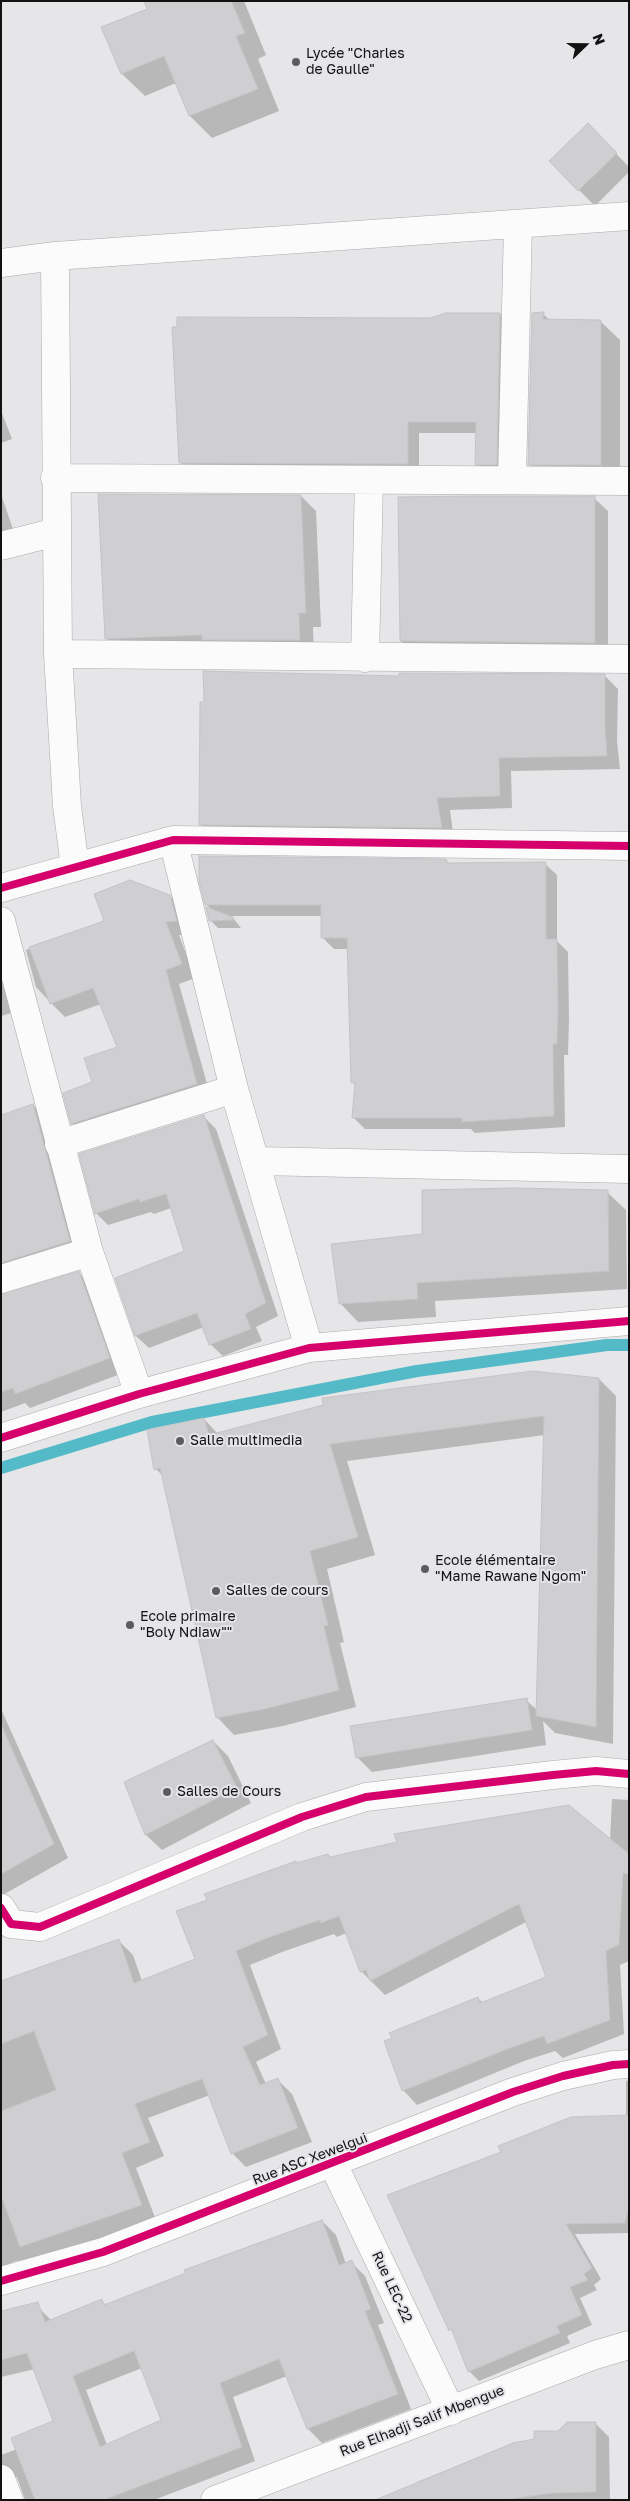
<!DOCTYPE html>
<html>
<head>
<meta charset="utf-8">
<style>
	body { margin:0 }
	#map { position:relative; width:630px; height:2501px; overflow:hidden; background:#e6e6e8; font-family:"Golos Text",sans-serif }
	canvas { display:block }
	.frame { position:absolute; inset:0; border:2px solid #121213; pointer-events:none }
	.north { position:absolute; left:560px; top:20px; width:50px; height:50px; -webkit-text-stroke:4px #e5e5e9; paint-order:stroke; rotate:68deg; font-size:14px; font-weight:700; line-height:20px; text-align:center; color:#121213 }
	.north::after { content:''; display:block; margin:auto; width:18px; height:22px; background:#121213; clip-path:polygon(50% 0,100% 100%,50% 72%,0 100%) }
</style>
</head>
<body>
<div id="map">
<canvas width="630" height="2501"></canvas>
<div class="frame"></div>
<div class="north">N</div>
</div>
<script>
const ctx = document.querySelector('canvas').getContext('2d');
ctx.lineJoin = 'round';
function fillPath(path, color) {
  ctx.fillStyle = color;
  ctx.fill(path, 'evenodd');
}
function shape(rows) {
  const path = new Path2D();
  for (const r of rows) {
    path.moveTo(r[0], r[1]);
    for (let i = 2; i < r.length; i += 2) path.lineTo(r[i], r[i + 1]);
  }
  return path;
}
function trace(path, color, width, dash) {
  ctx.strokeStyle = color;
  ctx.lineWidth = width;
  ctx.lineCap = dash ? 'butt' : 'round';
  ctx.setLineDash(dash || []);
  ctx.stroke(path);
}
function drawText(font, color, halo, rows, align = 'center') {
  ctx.font = font + ' "Golos Text",sans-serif';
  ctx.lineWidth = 4;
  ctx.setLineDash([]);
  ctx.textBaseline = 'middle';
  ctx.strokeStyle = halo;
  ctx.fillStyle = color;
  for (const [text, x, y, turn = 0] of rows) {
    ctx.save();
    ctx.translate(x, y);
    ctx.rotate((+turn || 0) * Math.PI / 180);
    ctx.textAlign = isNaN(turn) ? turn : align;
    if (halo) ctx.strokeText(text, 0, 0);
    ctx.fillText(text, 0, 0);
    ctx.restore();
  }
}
fillPath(shape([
	[145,1,244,1,266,55,258,59,279,111,212,138,190,116,176,83,145,96,122,74,103,28,148,9],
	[603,140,629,167,629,172,595,206,550,161],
	[500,314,511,326,508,476,488,476,477,464,477,433,419,433,419,475,192,474,180,462,431,320],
	[543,314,550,320,600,321,620,340,620,484,549,484,529,464],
	[1,411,12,439,1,443],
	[1,494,17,541,1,546],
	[301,496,316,511,321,627,313,627,314,655,121,653,106,638],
	[594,498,608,511,608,656,414,654,401,641],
	[605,676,618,689,617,741,620,769,511,771,512,808,450,810,454,841,214,837,201,824,400,677],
	[446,860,449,864,545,864,557,875,557,941,568,952,569,1020,568,1055,564,1055,565,1127,475,1133,471,1129,365,1129,354,1118,356,1086,352,1082,348,949,334,949,323,938,322,916,227,916,233,918,241,928,218,928,210,920,213,911,206,904],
	[170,896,184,910,190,935,179,935,195,978,179,984,211,1098,86,1137,72,1123,93,1083,119,1048,101,1004,65,1017,51,1003,36,987,26,950],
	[1,967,18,1011,1,1016],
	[33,1105,47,1119,83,1256,1,1286,1,1117],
	[203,1116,216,1129,278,1316,256,1327,262,1341,223,1356,210,1344,204,1327,149,1348,136,1336,116,1279,186,1252,171,1208,154,1214,151,1212,108,1225,96,1213],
	[607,1192,626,1210,627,1289,435,1301,436,1317,358,1322,340,1303,423,1235],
	[79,1273,93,1287,123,1373,30,1408,25,1403,1,1412,1,1295],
	[599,1379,616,1396,613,1744,555,1733,543,1721,546,1745,372,1772,357,1757,526,1700,538,1711,545,1435,347,1461,375,1555,327,1569,344,1642,340,1643,356,1707,283,1726,234,1735,217,1717,164,1477,156,1469,204,1419,218,1434],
	[1,1709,68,1858,1,1896],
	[213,1741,228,1756,251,1803,162,1850,146,1835,125,1783],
	[612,1799,629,1800,629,1961,620,1965,624,2034,563,2058,555,2051,524,2061,417,2105,403,2090,478,1998,483,2003,547,1977,526,1922,385,1995,361,1971,346,1933,337,1937,334,1934,282,1952,250,1965,281,2049,256,2062,266,2084,277,2079,292,2094,312,2142,246,2167,232,2153,210,2095,148,2118,164,2156,136,2168,156,2220,44,2258,16,2261,1,2267,1,1982,119,1941,133,1955,142,1981,197,1960,297,1864,331,1858,610,1840],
	[629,2080,629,2233,575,2234,601,2279,594,2285,597,2290,580,2298,592,2325,567,2336,570,2343,479,2381,469,2371,454,2334,389,2195,626,2116,626,2081],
	[322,2221,336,2235,346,2264,351,2262,365,2276,384,2323,378,2325,411,2409,322,2443,308,2429,287,2376,233,2397,255,2461,154,2500,25,2500,17,2477,9,2478,1,2487,1,2455,46,2438,54,2422,35,2369,1,2377,1,2313,39,2308,52,2321,102,2301,106,2305],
	[142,2368,162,2421,107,2445,86,2390],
	[595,2423,609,2437,610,2500,390,2500,420,2490,417,2482,513,2444,535,2441]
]), '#0003');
trace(shape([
	[1,1468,152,1422,417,1371,607,1345,629,1345]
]), '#54bac7', 12);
const building = shape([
	[144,1,231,1,245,33,236,36,258,89,189,116,164,56,121,74,101,27,147,9,144,1],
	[588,123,617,153,578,191,549,161,588,123],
	[544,312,543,319,601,320,601,465,528,465,532,313,544,312],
	[446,313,500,313,497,465,475,465,476,422,408,422,408,464,179,463,172,327,177,327,177,317,430,318,446,313],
	[98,494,301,495,306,613,299,613,300,640,202,640,202,635,105,639,98,494],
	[475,496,595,496,595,643,400,641,398,497,475,496],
	[203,671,399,676,399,673,605,674,605,727,607,756,499,758,500,796,437,798,442,828,199,825,200,702,204,702,203,671],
	[199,856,446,859,447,863,546,862,546,939,557,939,558,1008,557,1044,553,1044,554,1116,462,1122,462,1118,352,1118,355,1082,351,1083,347,938,321,938,321,905,205,905,199,881,199,856],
	[130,880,170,895,177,921,166,922,182,964,166,970,197,1084,71,1124,63,1093,92,1082,84,1058,117,1047,93,988,50,1004,29,947,104,921,94,894,130,880],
	[206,907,233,917,233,920,209,921,206,907],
	[33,1104,70,1241,1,1263,1,1115,33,1104],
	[204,1115,266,1303,245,1314,251,1329,209,1345,197,1313,135,1336,115,1278,184,1251,166,1194,140,1202,139,1199,95,1214,79,1154,204,1115],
	[512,1188,608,1190,609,1271,417,1283,418,1299,339,1304,331,1244,422,1234,422,1190,512,1188],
	[79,1271,110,1358,15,1394,13,1388,1,1392,1,1294,79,1271],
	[533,1371,599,1378,596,1727,536,1716,544,1416,330,1444,358,1537,310,1551,328,1625,324,1626,339,1690,265,1709,216,1718,160,1468,154,1470,147,1430,204,1418,209,1435,323,1405,322,1398,533,1371],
	[527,1698,532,1730,356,1758,350,1726,527,1698],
	[1,1724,54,1844,1,1874,1,1724],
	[213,1740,237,1788,145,1835,124,1782,213,1740],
	[569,1805,629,1854,629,1874,623,1873,619,1945,606,1951,610,2020,547,2044,544,2036,510,2048,402,2091,384,2041,392,2038,389,2033,478,1997,480,2003,546,1977,519,1904,370,1981,366,1970,360,1972,339,1916,321,1923,320,1920,267,1938,236,1951,268,2035,243,2047,260,2085,278,2078,298,2128,231,2154,202,2079,135,2104,150,2142,122,2153,142,2205,20,2247,1,2195,1,2111,56,2090,34,2031,1,2044,1,1981,119,1939,134,1983,195,1959,176,1911,207,1900,204,1894,296,1861,296,1863,328,1854,330,1857,397,1842,394,1834,569,1805],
	[629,2115,629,2207,625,2223,566,2224,592,2268,584,2274,588,2280,570,2287,582,2315,557,2326,560,2333,468,2372,451,2328,449,2331,387,2195,501,2152,498,2146,571,2117,629,2115],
	[322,2220,339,2265,352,2260,371,2309,365,2311,398,2394,307,2429,279,2359,220,2383,242,2447,104,2500,35,2500,11,2438,53,2421,27,2353,1,2360,1,2311,38,2302,45,2322,102,2299,104,2305,186,2273,184,2270,322,2220],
	[134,2351,161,2420,100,2447,73,2376,134,2351],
	[567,2422,596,2422,596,2492,554,2493,501,2500,375,2500,513,2443,534,2439,534,2431,558,2431,567,2422]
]);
fillPath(building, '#cfcfd1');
trace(building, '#c4c4c6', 1);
const street = shape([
	[55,256,58,654,67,806,75,867],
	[1,263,55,256,629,216],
	[55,478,629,481],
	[512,479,518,224],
	[1,546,56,532],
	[58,654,629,659],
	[365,658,369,480],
	[173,840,234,1089,309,1348],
	[1,888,173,840,629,846],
	[1,921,89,1252,139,1394],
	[59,1144,234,1089],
	[257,1161,629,1169],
	[1,1279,89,1252],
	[1,1438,139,1394,309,1348,629,1321],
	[1,1908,11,1924,40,1927,302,1817,366,1797,553,1775,596,1771,629,1774],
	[333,2164,451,2411],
	[1,2281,103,2252,513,2092,563,2076,613,2065,629,2064],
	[1,2479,9,2500],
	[215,2500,595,2355,629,2345]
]);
trace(street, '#aaaaac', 29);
trace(street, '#fbfbfc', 28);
trace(shape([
	[1,888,173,840,629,846],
	[1,1438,139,1394,309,1348,629,1321],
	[1,1908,11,1924,40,1927,302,1817,366,1797,553,1775,596,1771,629,1774],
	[1,2281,103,2252,513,2092,563,2076,613,2065,629,2064]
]), '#d6006c', 8);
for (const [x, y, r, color] of [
	[296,62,5,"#5c5c5e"],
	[180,1441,5,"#5c5c5e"],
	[425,1569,5,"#5c5c5e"],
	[216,1591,5,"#5c5c5e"],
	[130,1625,5,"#5c5c5e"],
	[167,1792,5,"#5c5c5e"]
]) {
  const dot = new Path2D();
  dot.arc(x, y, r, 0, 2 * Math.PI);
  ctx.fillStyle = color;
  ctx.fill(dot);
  trace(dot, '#e5e5e9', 2);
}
drawText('14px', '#121213', '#e5e5e9', [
	["Lycée \"Charles",306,54],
	["de Gaulle\"",306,70],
	["Salle multimedia",190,1441],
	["Ecole élémentaire",435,1561],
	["\"Mame Rawane Ngom\"",435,1577],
	["Salles de cours",226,1591],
	["Ecole primaire",140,1617],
	["\"Boly Ndiaw\"\"",140,1633],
	["Salles de Cours",177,1792]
], 'left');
drawText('14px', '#121213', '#e5e5e9', [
	["Rue ASC Xewelgui",310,2159,-21],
	["Rue LEC-22",392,2287,65],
	["Rue Elhadji Salif Mbengue",422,2421,-21]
]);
</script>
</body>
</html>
